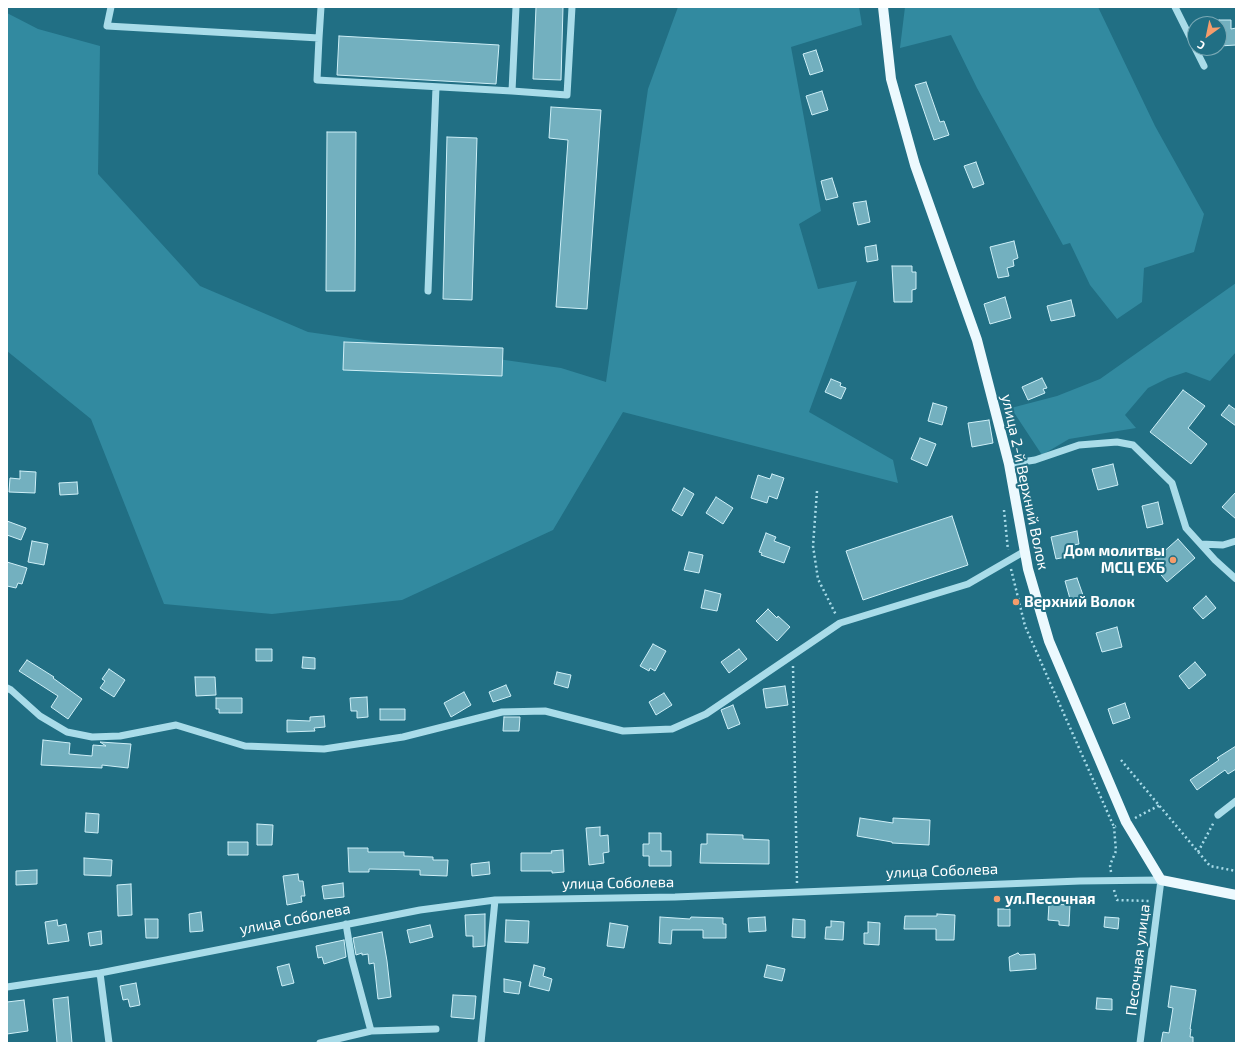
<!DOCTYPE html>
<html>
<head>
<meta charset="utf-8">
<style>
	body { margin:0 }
	#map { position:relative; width:1243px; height:1050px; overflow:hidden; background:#216f84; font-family:"Exo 2",sans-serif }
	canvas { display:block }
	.frame { position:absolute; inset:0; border:8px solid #fff; pointer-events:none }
	.north { position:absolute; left:1187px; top:16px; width:40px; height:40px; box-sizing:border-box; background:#216f84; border:1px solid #7aa9b5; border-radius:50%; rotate:213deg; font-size:11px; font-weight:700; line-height:16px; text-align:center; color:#fff }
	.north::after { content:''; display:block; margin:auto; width:14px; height:18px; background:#f59c6b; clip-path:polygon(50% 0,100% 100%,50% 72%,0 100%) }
</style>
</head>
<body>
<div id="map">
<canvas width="1243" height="1050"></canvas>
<div class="frame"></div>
<div class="north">С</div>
</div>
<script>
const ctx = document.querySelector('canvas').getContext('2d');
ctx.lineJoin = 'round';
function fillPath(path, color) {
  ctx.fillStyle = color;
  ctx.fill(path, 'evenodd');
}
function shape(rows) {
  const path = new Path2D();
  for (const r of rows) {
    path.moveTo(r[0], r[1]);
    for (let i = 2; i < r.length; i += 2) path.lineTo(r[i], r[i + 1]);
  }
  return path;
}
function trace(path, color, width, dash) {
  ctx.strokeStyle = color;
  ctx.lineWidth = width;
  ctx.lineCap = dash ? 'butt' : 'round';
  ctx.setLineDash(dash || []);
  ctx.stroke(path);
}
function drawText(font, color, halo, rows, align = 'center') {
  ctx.font = font + ' "Exo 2",sans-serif';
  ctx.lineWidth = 4;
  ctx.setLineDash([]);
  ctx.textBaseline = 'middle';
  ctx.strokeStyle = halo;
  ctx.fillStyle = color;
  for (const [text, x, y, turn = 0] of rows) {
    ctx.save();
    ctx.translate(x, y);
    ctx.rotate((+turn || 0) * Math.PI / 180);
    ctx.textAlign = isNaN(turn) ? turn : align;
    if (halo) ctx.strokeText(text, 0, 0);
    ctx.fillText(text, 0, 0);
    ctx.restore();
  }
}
fillPath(shape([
	[678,7,859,7,862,25,791,47,821,211,799,224,818,289,857,281,809,412,893,460,898,483,623,412,553,530,402,600,272,614,164,604,91,419,7,351,7,13,38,29,100,46,98,174,200,286,308,332,561,368,606,382,648,89],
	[905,7,1098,7,1155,126,1204,214,1194,252,1144,268,1142,302,1117,319,1090,285,1070,243,1063,245,977,88,951,35,900,48],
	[1236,283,1236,352,1210,381,1186,372,1168,378,1148,388,1125,415,1136,428,1069,439,1042,455,1011,408,1057,396,1100,379]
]), '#328aa0');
const building = shape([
	[536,7,563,7,561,80,533,79,536,7],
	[1219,20,1231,20,1231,29,1236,28,1236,45,1219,46,1219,20],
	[339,36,499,45,496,84,337,75,339,36],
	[816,50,823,71,810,75,803,54,816,50],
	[926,82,940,122,944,121,949,135,934,140,915,85,926,82],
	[822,91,828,110,812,115,806,96,822,91],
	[551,107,601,110,587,309,556,307,568,140,549,138,551,107],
	[327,132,356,132,355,291,326,291,327,132],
	[447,137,477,138,472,300,443,299,447,137],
	[976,162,984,184,973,188,964,166,976,162],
	[832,178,838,197,826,200,821,181,832,178],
	[866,201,870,222,858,225,853,203,866,201],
	[1014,241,1018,258,1013,260,1014,266,1007,268,1009,276,998,278,990,247,1014,241],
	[876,245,878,260,867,262,865,247,876,245],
	[892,266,912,266,912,272,916,272,916,289,912,290,912,302,894,302,892,266],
	[1005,297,1011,318,990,324,984,304,1005,297],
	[1071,300,1075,316,1051,321,1047,306,1071,300],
	[344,342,503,348,502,376,343,370,344,342],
	[1042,378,1047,388,1043,389,1045,393,1028,400,1022,387,1042,378],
	[831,379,841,383,840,386,846,388,841,399,825,392,831,379],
	[1183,390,1205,406,1188,428,1207,444,1191,464,1150,432,1183,390],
	[933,403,947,407,942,425,928,421,933,403],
	[1229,405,1236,410,1236,426,1221,415,1229,405],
	[989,420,993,443,972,447,968,423,989,420],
	[920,438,936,444,927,466,911,459,920,438],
	[1113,464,1118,485,1098,490,1092,469,1113,464],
	[20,471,36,472,35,493,9,492,10,478,20,479,20,471],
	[772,474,784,478,777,499,769,496,767,503,751,498,758,475,770,479,772,474],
	[77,482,78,494,60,495,59,483,77,482],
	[684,488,694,494,682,516,672,510,684,488],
	[1236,492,1236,519,1222,507,1236,492],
	[716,497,733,508,723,524,706,513,716,497],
	[1158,502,1163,524,1147,528,1142,506,1158,502],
	[952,516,968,565,863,600,846,551,952,516],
	[7,521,26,528,21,540,7,535,7,521],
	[1077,531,1079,544,1074,545,1076,555,1056,559,1051,537,1077,531],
	[766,533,776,537,774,541,790,547,784,563,761,555,762,553,759,552,766,533],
	[1178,539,1195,558,1167,582,1151,563,1178,539],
	[32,541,48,544,44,565,28,562,32,541],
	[689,552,703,555,699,573,684,570,689,552],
	[7,562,27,568,22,584,18,583,16,588,7,586,7,562],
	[1077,578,1084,598,1082,599,1083,603,1072,606,1065,581,1077,578],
	[705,590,721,594,717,611,701,608,705,590],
	[1206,596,1216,608,1203,619,1193,608,1206,596],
	[768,609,777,618,778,616,790,627,777,641,756,621,768,609],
	[1117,627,1122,647,1102,652,1096,633,1117,627],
	[653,644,666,651,655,671,650,668,649,671,640,666,653,644],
	[256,649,272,649,272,661,256,661,256,649],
	[739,649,747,659,729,673,721,662,739,649],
	[303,657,315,658,315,669,302,668,303,657],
	[27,660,54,677,53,678,82,699,68,719,51,707,58,696,19,671,27,660],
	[1195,662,1206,675,1189,689,1179,676,1195,662],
	[109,669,125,680,114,697,100,688,105,681,102,679,109,669],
	[557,672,571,675,568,688,554,684,557,672],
	[195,677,215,677,216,695,196,696,195,677],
	[506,685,511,696,493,702,489,692,506,685],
	[785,686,788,705,766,708,763,689,785,686],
	[464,692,471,705,451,717,444,703,464,692],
	[664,693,672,705,656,715,649,702,664,693],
	[367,697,368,717,357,718,357,711,351,711,350,698,367,697],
	[216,698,242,698,242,713,219,713,219,709,216,709,216,698],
	[1125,703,1130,718,1113,724,1108,709,1125,703],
	[733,705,740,724,728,729,721,710,733,705],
	[380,709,405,709,405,720,380,720,380,709],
	[324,716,325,727,314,728,315,731,287,732,287,720,310,721,310,717,324,716],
	[504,717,520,717,519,731,503,731,504,717],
	[43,740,70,743,69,754,92,756,93,745,106,746,100,742,131,744,128,768,102,765,102,768,41,765,43,740],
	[1236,746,1236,769,1228,774,1225,770,1197,790,1190,780,1219,760,1217,758,1236,746],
	[86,813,99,814,98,833,85,832,86,813],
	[860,818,893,823,893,818,930,820,929,845,892,843,892,842,857,836,860,818],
	[257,824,273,825,272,845,257,845,257,824],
	[600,827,600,836,608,835,609,852,603,853,604,863,589,865,586,828,600,827],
	[649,833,661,833,661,851,671,851,671,866,649,866,649,856,643,856,643,844,649,844,649,833],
	[707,834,743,835,743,839,769,840,769,864,700,863,701,844,707,844,707,834],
	[228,842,248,842,248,855,228,855,228,842],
	[348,848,368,848,368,852,404,852,404,856,433,857,433,860,448,860,447,876,420,875,420,870,369,869,369,872,349,872,348,848],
	[563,850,564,872,552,873,552,871,521,871,521,853,552,853,551,851,563,850],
	[84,858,112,860,111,876,84,875,84,858],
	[489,862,490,874,472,876,471,864,489,862],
	[37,870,37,884,16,885,16,871,37,870],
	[298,874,299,881,303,881,305,896,301,896,302,902,287,905,283,876,298,874],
	[343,883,344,897,324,899,322,886,343,883],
	[131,884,132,915,118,916,117,885,131,884],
	[1049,904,1070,905,1069,926,1059,925,1059,921,1048,920,1049,904],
	[998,909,1010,909,1010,926,998,926,998,909],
	[201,912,203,931,190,932,189,914,201,912],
	[485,914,485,946,473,947,473,936,466,936,465,915,485,914],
	[937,914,955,915,954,940,936,940,936,929,904,929,905,916,937,916,937,914],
	[660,917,690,919,691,917,723,918,723,924,726,924,726,938,703,938,703,930,672,930,671,944,659,943,660,917],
	[765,917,766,931,749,932,748,918,765,917],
	[1105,917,1119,918,1118,929,1104,927,1105,917],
	[145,919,158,919,158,938,146,938,145,919],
	[793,919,805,920,805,938,792,937,793,919],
	[57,920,58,926,66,924,69,941,48,944,45,922,57,920],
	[506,920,529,921,528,943,505,942,506,920],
	[831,921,844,922,843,940,825,939,826,927,831,927,831,921],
	[868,922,880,923,879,945,864,944,864,933,868,933,868,922],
	[610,923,628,926,624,948,607,946,610,923],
	[430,925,433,937,410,943,407,930,430,925],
	[101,931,102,944,90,946,88,933,101,931],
	[382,932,387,961,391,997,378,999,374,963,369,964,368,954,362,955,362,953,356,955,353,938,382,932],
	[344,940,346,957,324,964,322,957,318,958,316,946,344,940],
	[1018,953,1020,955,1035,954,1036,969,1010,971,1009,957,1018,953],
	[289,964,294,983,282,986,277,967,289,964],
	[534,965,545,968,543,976,552,979,549,991,529,986,534,965],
	[767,965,785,969,782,981,764,977,767,965],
	[504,979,521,982,519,994,504,992,504,979],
	[136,983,140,1005,130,1007,128,999,123,1000,120,986,136,983],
	[1171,986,1196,990,1190,1029,1191,1029,1190,1037,1193,1037,1193,1043,1161,1043,1163,1032,1169,1033,1173,1008,1168,1007,1171,986],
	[453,995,476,996,474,1019,451,1017,453,995],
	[68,997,72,1043,57,1043,53,999,68,997],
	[1097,998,1112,999,1112,1010,1096,1009,1097,998],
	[24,1000,28,1031,7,1034,7,1002,24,1000]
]);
fillPath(building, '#73b0bf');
trace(building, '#ceeff7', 1);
trace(shape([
	[817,491,813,546,818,579,836,615],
	[1004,510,1008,550],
	[1011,569,1025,626,1114,827,1116,826],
	[793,666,797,883],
	[1121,760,1210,866,1236,871],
	[1135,818,1160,805],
	[1198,852,1214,822],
	[1111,872,1110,865,1116,851,1114,827],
	[1114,890,1117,900,1150,901]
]), '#a9dce9', 2.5, [2, 3]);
trace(shape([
	[111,7,107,26,319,38,317,80,512,91],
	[516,7,512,91,567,95,572,7],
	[1175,7,1195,47],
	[319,38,321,7],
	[1195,48,1204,66],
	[428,291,436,87],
	[1009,464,1035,460,1079,445,1117,442,1133,445,1172,483,1186,528,1215,560,1236,579],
	[1201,544,1223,545,1236,541],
	[7,688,11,690,40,716,67,732,92,737,120,736,176,725,245,746,324,749,403,737,502,712,545,711,623,731,672,729,706,714,840,623,968,584,1025,551],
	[1218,815,1236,801],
	[346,924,352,960,371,1031],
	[100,973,109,1043],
	[7,987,100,973,420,910,495,900,675,897,1080,881,1161,880,1140,1043],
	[320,1043,371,1031,436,1029],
	[481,1043,495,900]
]), '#a9dce9', 7);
trace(shape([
	[883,7,891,79,915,165,977,340,1009,464,1028,569,1049,641,1126,822,1161,880,1236,895]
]), '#ecf9fe', 10);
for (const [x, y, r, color] of [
	[1173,560,4,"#f59c6b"],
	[1016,602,4,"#f59c6b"],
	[997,899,4,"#f59c6b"]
]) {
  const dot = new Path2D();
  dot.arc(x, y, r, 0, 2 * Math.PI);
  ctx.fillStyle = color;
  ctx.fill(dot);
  trace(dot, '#216f84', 1.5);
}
drawText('15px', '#fff', '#216f84', [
	["улица 2-й Верхний Волок",1025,482,78],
	["улица Соболева",942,871,-2],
	["улица Соболева",618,883,-1],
	["улица Соболева",295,919,-11],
	["Песочная улица",1138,960,-83]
]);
drawText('bold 15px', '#fff', '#216f84', [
	["Дом молитвы",1165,551,"right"],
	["МСЦ ЕХБ",1165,568,"right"],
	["Верхний Волок",1024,602],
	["ул.Песочная",1005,899]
], 'left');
</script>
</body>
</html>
